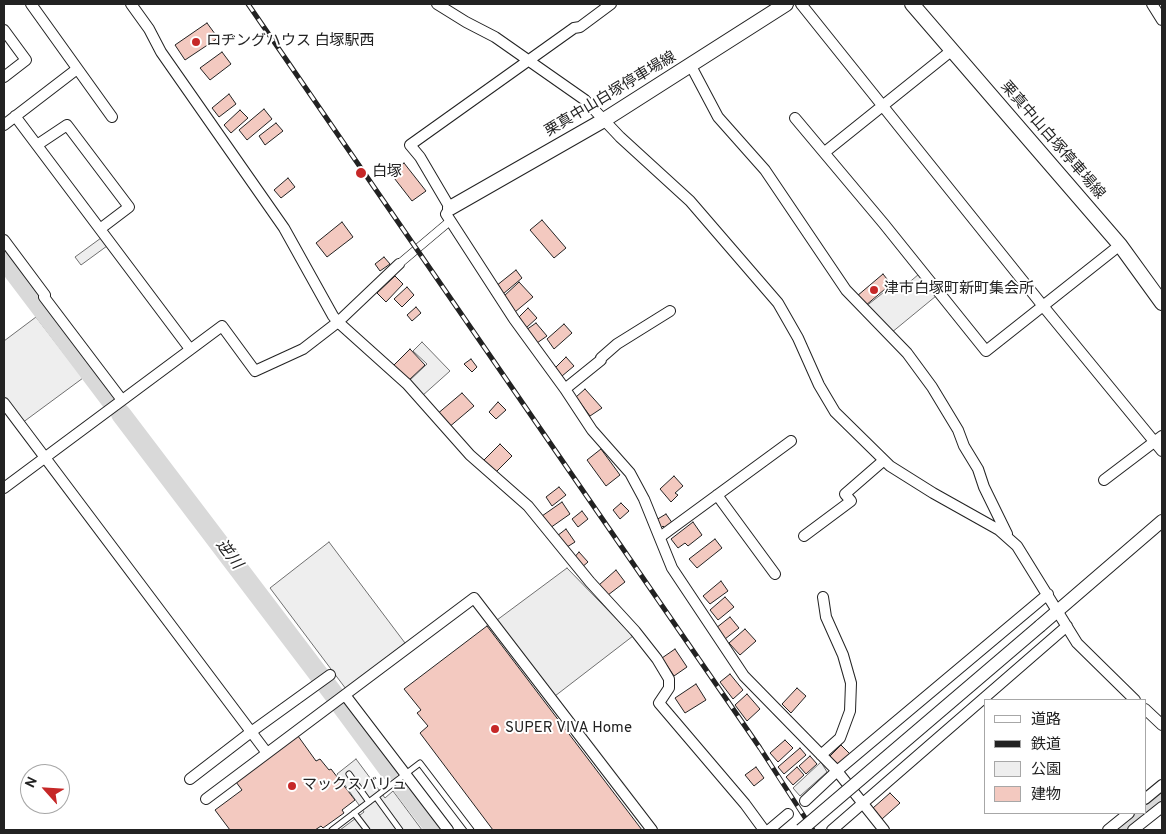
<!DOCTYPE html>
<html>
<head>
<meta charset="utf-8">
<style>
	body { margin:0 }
	#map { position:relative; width:1166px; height:834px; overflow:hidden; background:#fff; font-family:Overpass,"Noto Sans JP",sans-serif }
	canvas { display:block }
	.frame { position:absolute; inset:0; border:5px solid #222; pointer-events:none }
	.legend { position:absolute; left:984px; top:699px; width:162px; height:115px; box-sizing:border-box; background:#fff; border:1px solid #a7a7a7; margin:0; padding:6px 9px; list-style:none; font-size:15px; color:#222 }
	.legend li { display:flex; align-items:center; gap:10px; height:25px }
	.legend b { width:25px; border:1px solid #a7a7a7 }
	.north { position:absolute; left:20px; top:764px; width:50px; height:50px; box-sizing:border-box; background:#fff; border:1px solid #a7a7a7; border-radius:50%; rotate:296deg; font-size:14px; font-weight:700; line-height:20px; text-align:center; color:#222 }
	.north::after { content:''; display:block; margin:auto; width:18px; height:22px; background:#c62828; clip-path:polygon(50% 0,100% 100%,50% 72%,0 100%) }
</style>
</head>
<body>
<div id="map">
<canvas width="1166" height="834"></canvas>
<div class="frame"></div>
<ul class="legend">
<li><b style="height:6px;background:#fff"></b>道路</li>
<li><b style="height:6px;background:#222"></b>鉄道</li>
<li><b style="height:14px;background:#eee"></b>公園</li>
<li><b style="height:14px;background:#f3c9c0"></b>建物</li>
</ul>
<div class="north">N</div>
</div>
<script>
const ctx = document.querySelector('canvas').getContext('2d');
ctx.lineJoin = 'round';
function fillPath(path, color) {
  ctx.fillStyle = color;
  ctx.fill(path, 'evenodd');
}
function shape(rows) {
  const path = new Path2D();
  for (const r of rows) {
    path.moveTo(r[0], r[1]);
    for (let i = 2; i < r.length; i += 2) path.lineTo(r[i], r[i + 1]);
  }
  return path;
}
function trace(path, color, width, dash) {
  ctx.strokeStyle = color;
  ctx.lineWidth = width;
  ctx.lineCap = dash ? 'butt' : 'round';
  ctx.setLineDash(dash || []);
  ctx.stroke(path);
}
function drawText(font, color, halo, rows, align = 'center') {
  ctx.font = font + ' Overpass,"Noto Sans JP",sans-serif';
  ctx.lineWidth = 4;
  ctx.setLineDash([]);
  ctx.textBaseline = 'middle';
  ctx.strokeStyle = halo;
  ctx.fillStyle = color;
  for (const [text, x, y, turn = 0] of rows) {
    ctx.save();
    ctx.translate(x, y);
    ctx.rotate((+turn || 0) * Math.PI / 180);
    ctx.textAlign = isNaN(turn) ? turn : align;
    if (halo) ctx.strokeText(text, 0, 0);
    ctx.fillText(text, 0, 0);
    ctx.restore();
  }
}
const green = shape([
	[101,238,107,246,81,265,75,257,101,238],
	[919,274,936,296,891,333,865,307,893,285,899,291,919,274],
	[36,317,83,378,22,423,4,399,4,341,36,317],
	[422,342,450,371,422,396,409,381,427,364,413,351,422,342],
	[329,542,405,643,346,689,270,588,329,542],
	[821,762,827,772,800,796,793,788,821,762]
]);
fillPath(green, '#eee');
trace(green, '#6f6f6f', 1);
const parking = shape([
	[567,568,633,636,555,696,497,620,567,568],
	[356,759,385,798,393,791,422,830,340,830,364,812,337,774,356,759]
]);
fillPath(parking, '#ededed');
trace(parking, '#6f6f6f', 1);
trace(shape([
	[4,259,112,402],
	[121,414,335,696],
	[341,705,389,770],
	[403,787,436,830],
	[1145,812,1162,798],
	[1122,830,1143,813]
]), '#d9d9d9', 20);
const building = shape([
	[207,23,218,38,185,60,175,45,207,23],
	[222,52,231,64,210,80,200,68,222,52],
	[229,94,236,104,219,117,212,108,229,94],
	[264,109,272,119,247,140,239,130,264,109],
	[240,110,248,118,231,133,224,125,240,110],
	[276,123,283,131,265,145,259,136,276,123],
	[404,163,426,191,412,201,391,174,404,163],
	[288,178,295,187,281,198,274,190,288,178],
	[542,220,566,248,554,258,530,230,542,220],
	[342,222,353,237,327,257,316,243,342,222],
	[384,257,390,264,380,271,375,264,384,257],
	[516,270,522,278,503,294,496,286,516,270],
	[883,274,891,284,865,306,857,296,883,274],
	[395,276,403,284,386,302,377,293,395,276],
	[519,282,533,297,515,312,503,297,519,282],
	[407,287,414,295,402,307,394,299,407,287],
	[416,307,421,313,412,321,407,315,416,307],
	[528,308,537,318,526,328,518,318,528,308],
	[536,323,547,336,537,343,526,330,536,323],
	[564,324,572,333,554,349,547,339,564,324],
	[410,349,425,365,408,381,393,366,410,349],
	[566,357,574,366,562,376,554,369,566,357],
	[471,359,477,367,472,372,464,364,471,359],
	[585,389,602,408,590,416,576,397,585,389],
	[462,393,474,406,448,428,436,415,462,393],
	[498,402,506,410,496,419,489,412,498,402],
	[500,444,512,456,496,472,484,460,500,444],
	[601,449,620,475,606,486,587,460,601,449],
	[674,476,683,486,675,493,678,495,671,502,660,489,674,476],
	[559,487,566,495,552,506,546,497,559,487],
	[562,502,570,514,550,528,542,516,562,502],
	[621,503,629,511,620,519,613,510,621,503],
	[582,511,588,519,578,527,572,519,582,511],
	[666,514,673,524,666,529,663,526,661,528,656,520,666,514],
	[693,522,702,535,688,546,685,543,678,548,671,539,693,522],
	[566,529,575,542,567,547,557,536,566,529],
	[715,539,722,548,697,568,689,559,715,539],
	[579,552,588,562,581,568,573,559,579,552],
	[616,570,625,582,608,595,599,585,616,570],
	[721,581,728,591,710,604,703,596,721,581],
	[725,597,734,607,718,620,710,610,725,597],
	[730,617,739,628,725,639,716,628,730,617],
	[487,626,642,830,493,830,420,733,428,726,417,713,421,710,404,689,487,626],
	[745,629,756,641,740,655,729,643,745,629],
	[675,649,687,667,674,676,662,658,675,649],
	[730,674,743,690,733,699,720,682,730,674],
	[696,684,706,700,685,713,675,698,696,684],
	[797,688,806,696,791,713,782,704,797,688],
	[747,694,760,709,747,721,735,705,747,694],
	[298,736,316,761,320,759,329,770,331,769,355,800,342,810,344,813,323,828,321,826,315,830,230,830,215,810,242,790,236,782,298,736],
	[785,740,793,748,778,762,770,753,785,740],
	[841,745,850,754,839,765,830,756,841,745],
	[800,748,806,755,784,774,778,767,800,748],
	[810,756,817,764,806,774,799,766,810,756],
	[756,767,764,778,754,786,745,775,756,767],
	[797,767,804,775,793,785,786,777,797,767],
	[890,793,900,803,882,819,873,808,890,793]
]);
fillPath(building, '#f3c9c0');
trace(building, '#222', 1);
const service = shape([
	[349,774,369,802],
	[376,797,400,830],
	[354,813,367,830],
	[332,830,420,763,471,830]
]);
const pedestrian = shape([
	[399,264,450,221]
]);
const minor = shape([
	[31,4,112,117],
	[131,4,149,29,161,52,284,228,333,316,338,322,407,384,470,455,528,506,590,582,635,631,657,659,669,679,669,688,659,703,745,804,764,830],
	[437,4,466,22,495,37,585,100,620,137,690,201,778,303,798,338,819,385,835,412,890,466,933,493,999,530,1017,546,1077,643,1135,700],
	[611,4,580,27,574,28,410,145,420,157,450,208,446,214,514,319,565,389,592,430,630,473,644,499,672,568,744,676,837,771,884,830],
	[801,4,1043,306,1162,451],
	[1152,4,1162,20],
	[4,30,26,60,4,77],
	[691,66,718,117,765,170,846,290,907,353,932,387,958,430,964,446,978,469,984,487,1007,534],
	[15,116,190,349],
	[795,118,884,224,986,351,1120,245],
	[4,125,77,69],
	[37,145,67,125,129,207,100,229],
	[825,152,951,51],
	[4,240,45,295,44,297,122,400],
	[565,389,601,360,601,358,617,344,670,311],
	[4,403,267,753],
	[1104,480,1162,436],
	[4,488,222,326,255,371,303,349,338,322,399,264],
	[717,495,775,574],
	[804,536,851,501,845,494,883,461],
	[660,537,791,441],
	[345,695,448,830],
	[1145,709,1162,725],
	[821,755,840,738,850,711,851,683,843,655,826,617,823,597],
	[190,779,251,732,330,675],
	[206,799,474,598,652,830],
	[1145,799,1162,785],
	[805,801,837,771,1048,594],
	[769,830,788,814],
	[832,830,1067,626],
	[1108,830,1129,813],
	[1133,830,1162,807]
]);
const tertiary = shape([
	[1040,626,1162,521]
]);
const secondary = shape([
	[912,4,1120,245,1162,303],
	[450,208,604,120,786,4]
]);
trace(service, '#222', 7);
trace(pedestrian, '#222', 9);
trace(minor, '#222', 12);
trace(tertiary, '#222', 14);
trace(secondary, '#222', 16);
trace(service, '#fff', 5);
trace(pedestrian, '#fff', 8);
trace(minor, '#fff', 10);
trace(tertiary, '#fff', 12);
trace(secondary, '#fff', 14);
const rail = shape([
	[248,4,760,748,813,830]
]);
trace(rail, '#222', 5);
trace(rail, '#fff', 3, [9]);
const tertiaryBridge = shape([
	[801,830,1040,626]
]);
trace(tertiaryBridge, '#222', 14, []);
trace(tertiaryBridge, '#fff', 12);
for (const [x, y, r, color] of [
	[196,42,5,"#c62828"],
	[361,173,6,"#c62828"],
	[874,290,5,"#c62828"],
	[495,729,5,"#c62828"],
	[292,786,5,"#c62828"]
]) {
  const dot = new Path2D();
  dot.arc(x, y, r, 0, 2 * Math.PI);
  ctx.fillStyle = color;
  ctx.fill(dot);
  trace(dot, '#fff', 2);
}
drawText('15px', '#222', '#fff', [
	["ロヂングハウス 白塚駅西",206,42],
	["白塚",372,173],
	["津市白塚町新町集会所",884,290],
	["SUPER VIVA Home",505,729],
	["マックスバリュ",302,786]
], 'left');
drawText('15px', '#222', '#fff', [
	["栗真中山白塚停車場線",611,95,-31],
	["栗真中山白塚停車場線",1052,141,49]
]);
drawText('italic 16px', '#222', '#fff', [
	["逆川",228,555,53]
]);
</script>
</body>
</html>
